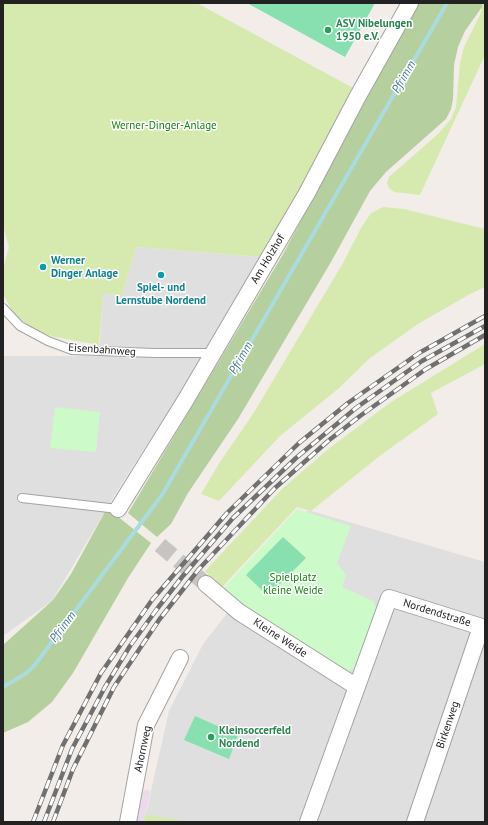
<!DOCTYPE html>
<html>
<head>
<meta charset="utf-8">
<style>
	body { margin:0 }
	#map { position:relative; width:488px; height:825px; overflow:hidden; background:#f2ede9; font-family:"PT Sans",sans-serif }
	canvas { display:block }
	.frame { position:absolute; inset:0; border:4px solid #222; pointer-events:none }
</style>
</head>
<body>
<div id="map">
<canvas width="488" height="825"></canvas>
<div class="frame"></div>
</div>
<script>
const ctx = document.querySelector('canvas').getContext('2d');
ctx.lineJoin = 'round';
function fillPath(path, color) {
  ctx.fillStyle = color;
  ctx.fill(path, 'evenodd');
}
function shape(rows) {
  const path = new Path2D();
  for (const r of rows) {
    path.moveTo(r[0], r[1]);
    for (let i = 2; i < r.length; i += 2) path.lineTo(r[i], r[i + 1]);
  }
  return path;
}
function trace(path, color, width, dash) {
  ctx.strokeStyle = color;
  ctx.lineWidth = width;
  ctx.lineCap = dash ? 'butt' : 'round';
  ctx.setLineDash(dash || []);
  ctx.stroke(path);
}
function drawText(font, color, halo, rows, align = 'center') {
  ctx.font = font + ' "PT Sans",sans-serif';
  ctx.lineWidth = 3;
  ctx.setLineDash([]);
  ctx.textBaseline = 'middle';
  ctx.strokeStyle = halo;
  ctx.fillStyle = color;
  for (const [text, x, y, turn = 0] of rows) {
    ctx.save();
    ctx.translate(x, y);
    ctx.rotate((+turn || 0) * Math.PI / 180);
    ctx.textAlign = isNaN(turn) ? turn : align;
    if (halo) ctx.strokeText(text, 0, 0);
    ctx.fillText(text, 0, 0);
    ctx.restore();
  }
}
fillPath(shape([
	[136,247,263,257,219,332,114,496,52,601,3,636,3,356,99,356,103,292,122,296],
	[308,510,485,562,485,822,144,822,169,711,203,644,236,602,226,589]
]), '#e0dfdf');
fillPath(shape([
	[147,789,150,792,144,822,131,822,136,797]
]), '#ebdbea');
fillPath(shape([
	[3,3,197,3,355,89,263,257,136,247,122,296,103,293,99,345,55,337,37,331,21,320,12,311,3,294,3,269,9,247,3,226],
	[482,3,485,3,485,55,420,195,394,192,389,188,387,183,389,177,439,133,451,119,456,107,460,63,464,47,481,13],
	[383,207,404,209,485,229,485,287,470,294,418,324,370,358,338,389,280,436,219,501,201,494,220,462,253,414,343,263,361,228,371,213],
	[485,344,485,364,431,393,438,414,381,455,311,511,297,507,222,587,205,571,282,489,327,450,391,402],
	[145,815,162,817,189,822,144,822]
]), '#d6eab0');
fillPath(shape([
	[418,3,482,3,482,7,465,31,458,47,454,65,453,99,451,109,446,119,386,172,370,191,331,262,238,419,188,493,171,524,157,537,128,513,282,256],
	[107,508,151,543,128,578,73,673,52,702,28,722,3,733,3,645,53,600,71,574]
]), '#b5d09e');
fillPath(shape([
	[55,407,100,412,96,452,50,448],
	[297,509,351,526,337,563,346,575,342,587,373,601,377,610,356,667,349,671,345,671,221,591]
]), '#ccfac8');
fillPath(shape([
	[247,3,375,3,345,57],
	[283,537,306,558,268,596,246,575],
	[195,716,238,735,229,759,184,740]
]), '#88dfb0');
trace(shape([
	[3,687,25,674,34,666,162,495,447,3]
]), '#aadbde', 4);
trace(shape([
	[160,545,206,584]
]), '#c8c4c1', 16, [16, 8]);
const service = shape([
	[3,308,20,326,48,341,72,350,155,353,213,353],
	[22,498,118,509]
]);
const minor = shape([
	[118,509,185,401,307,193,358,96,410,3],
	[206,584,239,612,357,687],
	[128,822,146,725,180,658],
	[308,822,389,598,485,628],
	[415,822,481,627]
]);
trace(service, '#a3a3a3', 10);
trace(minor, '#a3a3a3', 18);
trace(service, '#fff', 8);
trace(minor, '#fff', 16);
const rail = shape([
	[33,822,63,745,101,673,152,600,227,513,299,443,348,403,419,353,485,316],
	[44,822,72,749,105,687,130,646,157,609,182,577,233,518,296,458,356,408,422,361,485,326],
	[53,822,73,769,114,687,159,620,199,569,275,488,328,441,360,416,426,369,485,335]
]);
trace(rail, '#707070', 4.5);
trace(rail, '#fff', 3, [9]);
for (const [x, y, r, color] of [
	[328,30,4,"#2e9e5b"],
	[43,267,4,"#0f9aa8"],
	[161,275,4,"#0f9aa8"],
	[211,737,4,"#2e9e5b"]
]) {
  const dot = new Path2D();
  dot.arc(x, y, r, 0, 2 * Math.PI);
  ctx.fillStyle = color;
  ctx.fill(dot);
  trace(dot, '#fff', 1.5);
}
drawText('bold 11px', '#27864d', '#fff', [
	["ASV Nibelungen",336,24],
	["1950 e.V.",336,37],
	["Kleinsoccerfeld",219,731],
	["Nordend",219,744]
], 'left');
drawText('11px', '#15830d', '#fff', [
	["Werner-Dinger-Anlage",164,126],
	["Spielplatz",293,578],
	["kleine Weide",293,591]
]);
drawText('11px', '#222', '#fff', [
	["Am Holzhof",268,259,-59],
	["Eisenbahnweg",102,350,4],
	["Nordendstraße",437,613,17],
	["Kleine Weide",280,638,33],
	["Birkenweg",448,725,-71],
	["Ahornweg",143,749,-78]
]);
drawText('bold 11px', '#0d838f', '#fff', [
	["Werner",51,261],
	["Dinger Anlage",51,274],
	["Spiel- und",161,288,"center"],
	["Lernstube Nordend",161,301,"center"]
], 'left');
drawText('italic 12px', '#457c9a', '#fff', [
	["Pfrimm",404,77,-60],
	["Pfrimm",241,358,-60],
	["Pfrimm",63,627,-53]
]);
</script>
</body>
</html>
